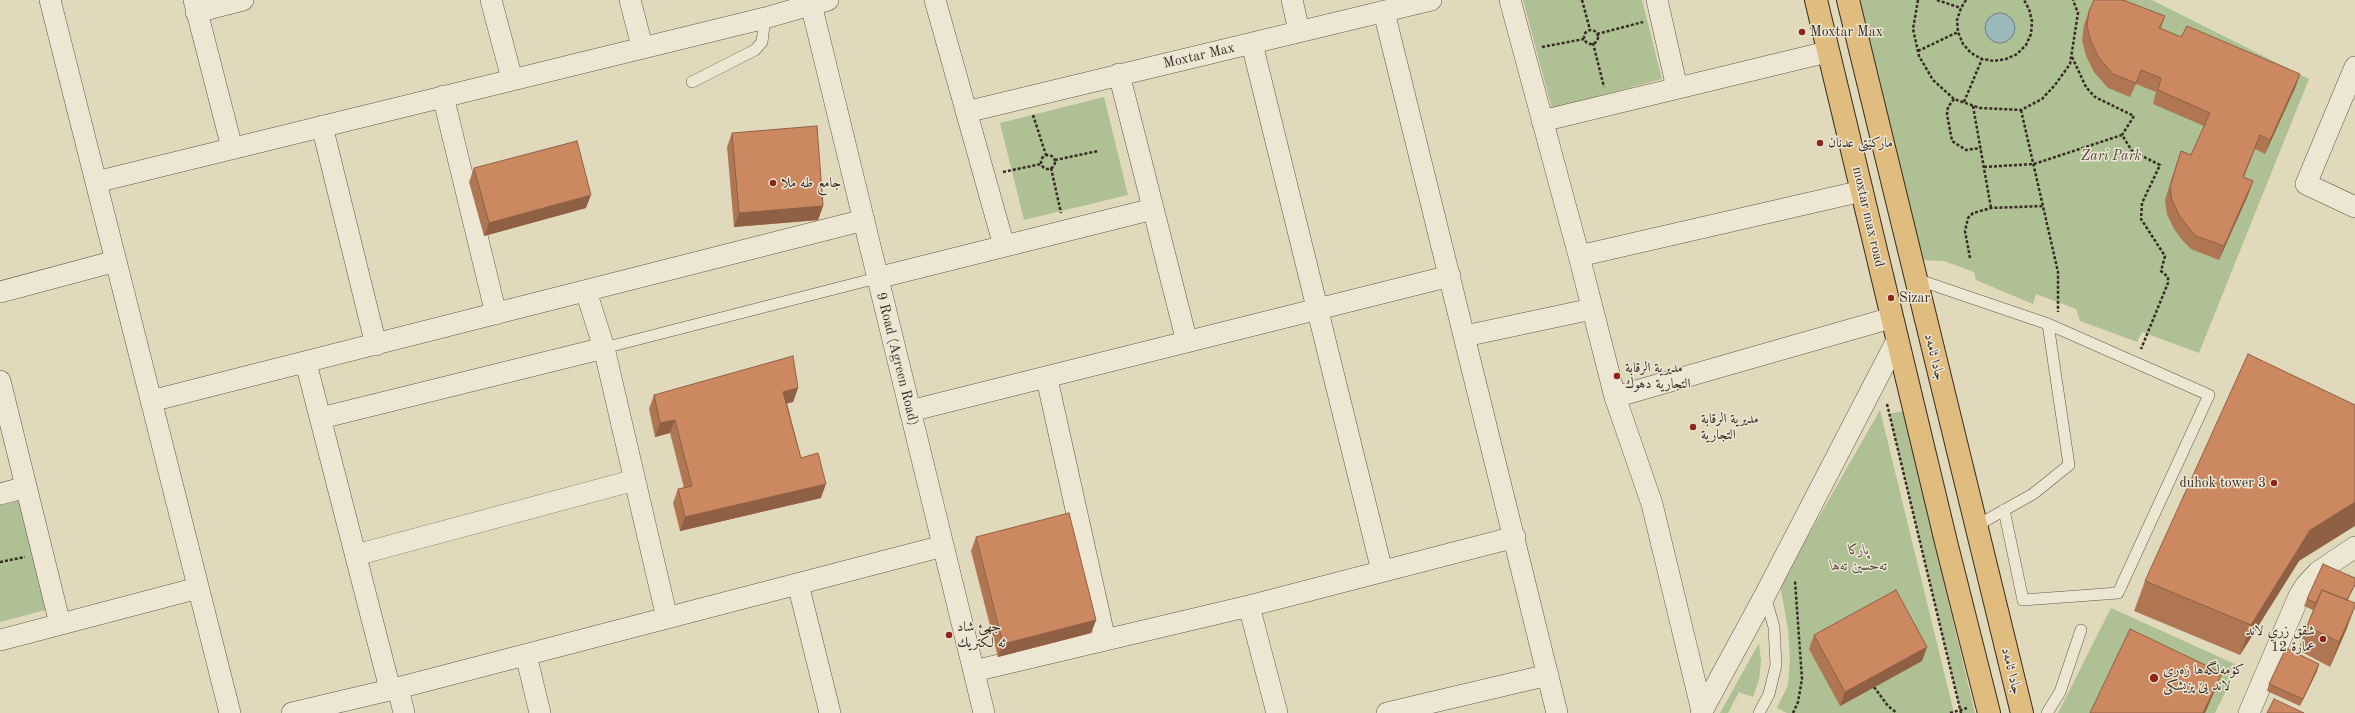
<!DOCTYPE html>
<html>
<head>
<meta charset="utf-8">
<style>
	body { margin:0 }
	canvas { display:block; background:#e1d9bc }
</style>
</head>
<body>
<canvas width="2355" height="713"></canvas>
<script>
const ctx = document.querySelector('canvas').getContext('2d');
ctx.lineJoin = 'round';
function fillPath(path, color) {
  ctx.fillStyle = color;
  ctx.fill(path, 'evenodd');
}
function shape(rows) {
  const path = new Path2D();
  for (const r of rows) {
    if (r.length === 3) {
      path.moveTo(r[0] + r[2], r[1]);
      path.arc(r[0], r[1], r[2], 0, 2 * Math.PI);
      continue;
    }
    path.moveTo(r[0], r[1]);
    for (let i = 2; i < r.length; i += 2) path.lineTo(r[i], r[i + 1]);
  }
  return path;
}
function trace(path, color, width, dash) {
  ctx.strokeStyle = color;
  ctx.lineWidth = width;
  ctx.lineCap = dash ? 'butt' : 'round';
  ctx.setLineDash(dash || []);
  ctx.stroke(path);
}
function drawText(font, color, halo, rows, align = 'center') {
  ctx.font = font + ' "Old Standard TT",Amiri,serif';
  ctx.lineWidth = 3;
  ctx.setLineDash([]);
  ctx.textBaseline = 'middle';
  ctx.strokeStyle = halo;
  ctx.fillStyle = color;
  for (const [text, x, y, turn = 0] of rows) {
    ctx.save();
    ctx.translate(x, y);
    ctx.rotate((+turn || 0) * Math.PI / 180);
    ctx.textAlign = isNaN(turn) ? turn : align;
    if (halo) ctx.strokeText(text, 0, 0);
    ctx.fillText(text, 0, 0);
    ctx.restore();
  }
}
fillPath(shape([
	[1523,0,1642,0,1662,79,1552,109],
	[1859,0,2152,0,2309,79,2199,353,2142,332,2137,342,2080,321,2076,309,2036,294,2033,304,1976,280,1974,272,1944,261,1921,260],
	[1104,97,1128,195,1024,220,1000,123],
	[1880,410,1954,713,1787,713,1777,708,1788,685,1790,660,1788,629,1780,585],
	[1903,411,1975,713,1961,713,1889,414],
	[24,497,53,608,0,622,0,503],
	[2111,608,2235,664,2225,693,2215,713,2058,713],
	[1759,643,1761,661,1759,680,1753,697,1739,692,1728,713,1720,713]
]), '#aec094');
const water = shape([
	[2000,28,15]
]);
fillPath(water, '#98b8ba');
trace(water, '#727f7e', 1);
const lane = shape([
	[692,82,755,50,762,42,765,18],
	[1916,279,2048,324,2069,465,2033,494,1976,526],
	[604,348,877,278],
	[2004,510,2023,600,2118,593,2209,395,2048,324],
	[1759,713,1769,694,1776,665,1774,627,1765,596],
	[2047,713,2060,692,2081,630]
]);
const street = shape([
	[50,0,230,713],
	[194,0,232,148],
	[491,0,512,79],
	[630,0,642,46],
	[935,0,1004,246],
	[1292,0,1299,31],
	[1510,0,1579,256,1615,397,1652,504,1702,711],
	[1657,0,1677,88],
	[811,4,984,713],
	[196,12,243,0],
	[1384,12,1557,713],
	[1252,44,1382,571],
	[2355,67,2306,184,2355,207],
	[1119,74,1187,342],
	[443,96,496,314],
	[966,112,1431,0],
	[1542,121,1827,52],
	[322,126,376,345],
	[96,182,765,18,828,0],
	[1579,256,1862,191],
	[877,278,1153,209],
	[586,291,604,348,667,618],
	[0,292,116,261],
	[1465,336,1592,309],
	[306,363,390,689],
	[1047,379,1105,640],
	[0,381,60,624],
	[1615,397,1891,318],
	[151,401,864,220],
	[910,411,1450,276],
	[321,418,604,348],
	[0,494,26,487],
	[356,555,635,480],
	[798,584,830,713],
	[1249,606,1277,713],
	[0,640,198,588],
	[526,655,540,713],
	[974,671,1249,606,1515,537],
	[398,688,404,713],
	[292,713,398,688,943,546],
	[1387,713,1548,675],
	[1701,713,1765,595,1897,340],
	[2249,713,2299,596,2306,585,2318,572,2355,547]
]);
const primary = shape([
	[1816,0,1946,542,1989,713],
	[1848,0,2022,713]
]);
trace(lane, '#635649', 12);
trace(street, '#635649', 22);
trace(primary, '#392a23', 24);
trace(shape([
	[1582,0,1590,30],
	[1918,0,1913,29,1919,56,1933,80,1954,99,1980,108,2021,110,2042,99,2055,85,2070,64,2078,13,2073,0],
	[1937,0,1961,8],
	[1966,0,1961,8,1957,20,1958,32,1963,44,1971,53,1982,59,1994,61,2006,59,2017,54,2026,45,2031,34,2032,21,2029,9,2024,0],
	[1591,37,7],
	[1597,34,1643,22],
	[1593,43,1604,87],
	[1542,47,1584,39],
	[1918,51,1958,32],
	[2072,57,2086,87,2095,97,2134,116,2122,135],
	[1954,99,1948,107,1947,114,1952,141,1966,150,1981,148],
	[1964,102,1982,59],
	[1973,106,1991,208],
	[2021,110,2058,272,2058,312],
	[1033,115,1046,155],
	[1048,162,7],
	[1055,160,1098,151],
	[1984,167,2034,164,2122,135,2132,151,2160,165,2142,203,2141,219,2165,256,2161,271,2168,277,2168,283,2141,349],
	[1051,168,1061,213],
	[1003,172,1041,164],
	[1970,258,1965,231,1968,218,1973,213,1991,208,2043,206],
	[1887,404,1961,713],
	[0,562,25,557],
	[1874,687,1888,706,1897,713],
	[1793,713,1798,702,1802,679,1795,581],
	[1950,713,1967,708]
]), '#392a23', 2.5, [3, 2]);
trace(lane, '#ece6d3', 11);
trace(street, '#ece6d3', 21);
trace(primary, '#e0bc7e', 22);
fillPath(shape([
	[2089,11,2165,16,2161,28,2181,37,2300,74,2295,88,2265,154,2255,149,2244,177,2253,181,2248,195,2219,260,2191,249,2183,241,2174,229,2167,214,2165,200,2176,165,2181,151,2191,155,2204,126,2153,104,2156,92,2136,84,2130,97,2108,88,2094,72,2086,56,2082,40,2084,25],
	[732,133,823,206,818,220,734,227,727,147],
	[474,168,586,208,484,236,469,182],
	[798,388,793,402,787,403,801,458,821,498,680,531,673,503,678,489,684,488,670,433,655,437,649,409,654,395],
	[976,537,1096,620,1091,633,998,657,971,551],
	[2299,561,2240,655,2134,611,2145,581],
	[2355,578,2355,585,2348,600,2347,628,2330,667,2298,650,2313,610,2304,606,2307,599],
	[1814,635,1927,647,1922,661,1840,706,1809,649],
	[2319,664,2317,671,2300,706,2267,691,2269,684]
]), '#af7653');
fillPath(shape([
	[2300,74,2295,88,2265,154,2270,140],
	[2253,181,2248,195,2219,260,2224,246],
	[591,195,586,208,484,236,489,223],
	[823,206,818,220,734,227,739,213],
	[798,388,793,402,778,406,783,392],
	[675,420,670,433,655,437,660,423],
	[826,484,821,498,680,531,685,517],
	[2355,502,2355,526,2299,561,2240,655,2251,625,2310,530],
	[2355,607,2347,628,2330,667,2339,642],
	[1096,620,1091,633,998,657,1003,644],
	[1927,647,1922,661,1840,706,1845,692],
	[2319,664,2317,671,2300,706,2303,699],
	[2222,673,2217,686,2205,713,2203,713]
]), '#8f6044');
const building = shape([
	[2094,0,2123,0,2165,16,2159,28,2181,37,2187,26,2300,74,2270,140,2260,135,2243,177,2253,181,2224,246,2196,236,2188,227,2179,215,2172,200,2170,187,2181,151,2191,155,2210,113,2158,90,2161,78,2141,70,2136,83,2113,74,2099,58,2091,42,2087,26,2089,11,2094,0],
	[817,126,823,206,739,213,732,133,817,126],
	[577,141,591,195,489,223,474,168,577,141],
	[2248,354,2355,405,2355,502,2310,530,2251,625,2145,581,2248,354],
	[793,356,798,388,783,392,801,458,818,453,826,484,685,517,678,489,692,486,675,420,660,423,654,395,793,356],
	[1069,513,1096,620,1003,644,976,537,1069,513],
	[2323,564,2355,578,2355,584,2347,600,2322,590,2316,603,2307,599,2323,564],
	[1896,590,1927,647,1845,692,1814,635,1896,590],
	[2322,590,2355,603,2355,606,2339,642,2307,626,2322,590],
	[2130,629,2222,673,2203,713,2090,713,2130,629],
	[2286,648,2319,664,2303,699,2269,684,2286,648],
	[2274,699,2304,713,2267,713,2274,699]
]);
fillPath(building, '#cc8961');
trace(building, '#8f6044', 1);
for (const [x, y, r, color] of [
	[1802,32,4,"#8f2418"],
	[1820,143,4,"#8f2418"],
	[773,183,4,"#8f2418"],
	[1891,298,4,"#8f2418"],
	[1617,376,4,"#8f2418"],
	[1693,427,4,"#8f2418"],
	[2274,483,4,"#8f2418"],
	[949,635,4,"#8f2418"],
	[2323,639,4,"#8f2418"],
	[2154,678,5,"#8f2418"]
]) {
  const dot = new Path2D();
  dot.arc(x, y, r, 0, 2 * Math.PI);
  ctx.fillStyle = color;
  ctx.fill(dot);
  trace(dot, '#ece6d3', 1.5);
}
drawText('14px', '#392a23', '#ece6d3', [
	["Moxtar Max",1810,32],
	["مارکێتی عدنان",1828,143],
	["جامع طه ملا",781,183],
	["Sizar",1899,298],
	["مديرية الرقابة",1625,368],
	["التجارية دهوك",1625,384],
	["مديرية الرقابة",1701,419],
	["التجارية",1701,435],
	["duhok tower 3",2266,483,"right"],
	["جهئ شاد",957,627],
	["ئه لكتريك",957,643],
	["شقق زري لاند",2315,631,"right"],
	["عمارة 12",2315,647,"right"],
	["کۆمه‌لگه‌ها زه‌ری",2163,670],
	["لاند یێ پزیشکی",2163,686]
], 'left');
drawText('14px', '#392a23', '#ece6d3', [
	["Moxtar Max",1199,56,-13],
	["moxtar max road",1868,217,77],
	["جادا ئامەد",1934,357,76],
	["9 Road (Agreen Road)",897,359,76],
	["جادا ئامەد",2011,671,76]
]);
drawText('italic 14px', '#50483a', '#ece6d3', [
	["Zari Park",2111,156],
	["پارکا",1859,550],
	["تەحسین تەها",1859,566]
]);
</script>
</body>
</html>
